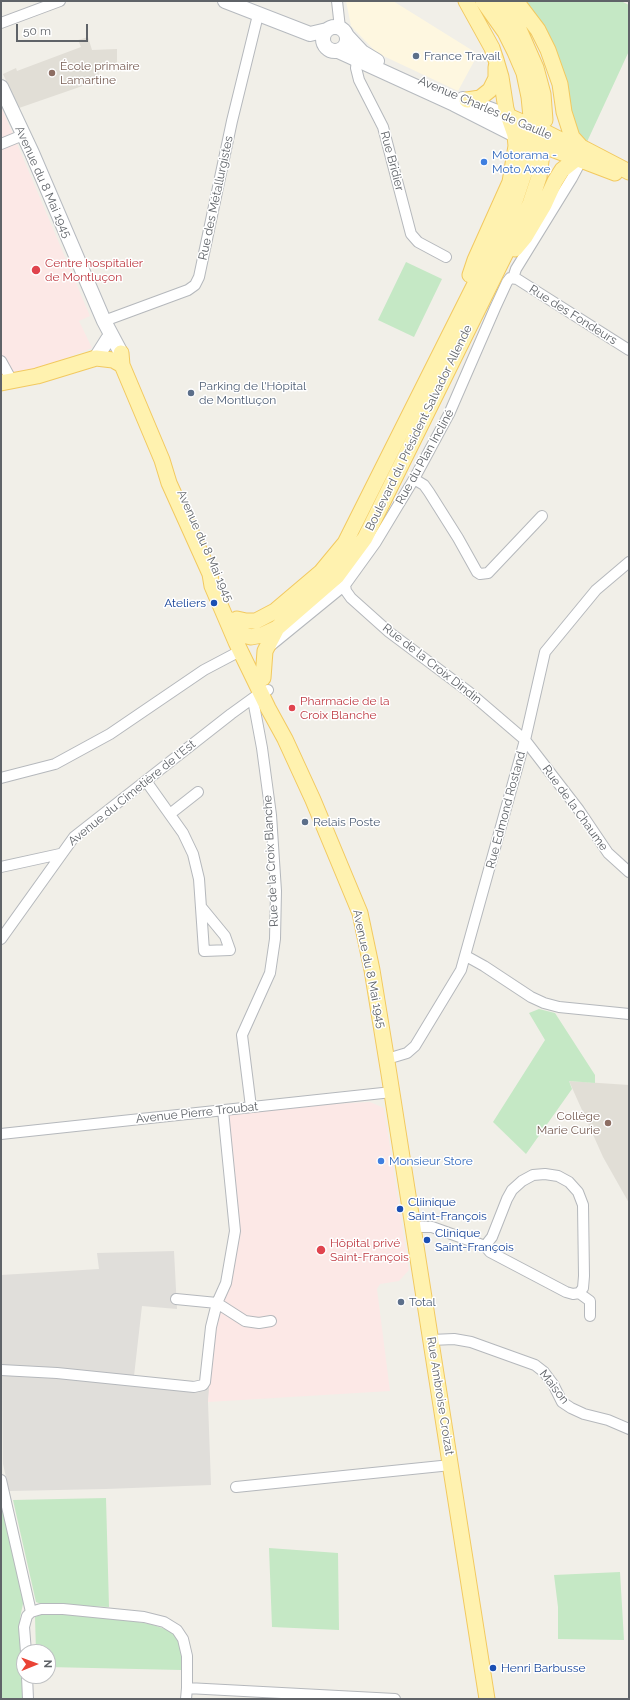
<!DOCTYPE html>
<html>
<head>
<meta charset="utf-8">
<style>
	body { margin:0 }
	#map { position:relative; width:630px; height:1700px; overflow:hidden; background:#f1efe8; font-family:Raleway,sans-serif }
	canvas { display:block }
	.frame { position:absolute; inset:0; border:2px solid #5f6368; pointer-events:none }
	.north { position:absolute; left:16px; top:1644px; width:40px; height:40px; box-sizing:border-box; background:#fff; border:1px solid #bfc1c3; border-radius:50%; rotate:89deg; font-size:11px; font-weight:700; line-height:16px; text-align:center; color:#5f6368 }
	.north::after { content:''; display:block; margin:auto; width:14px; height:18px; background:#ea4335; clip-path:polygon(50% 0,100% 100%,50% 72%,0 100%) }
	.scale { position:absolute; left:16px; top:24px; width:72px; height:18px; box-sizing:border-box; border:2px solid #5f6368; border-top:0; padding-left:5px; font-size:12px; line-height:14px; white-space:nowrap; color:#5f6368; -webkit-text-stroke:3px #fff; paint-order:stroke }
</style>
</head>
<body>
<div id="map">
<canvas width="630" height="1700"></canvas>
<div class="frame"></div>
<div class="north">N</div>
<div class="scale">50 m</div>
</div>
<script>
const ctx = document.querySelector('canvas').getContext('2d');
ctx.lineJoin = 'round';
function fillPath(path, color) {
  ctx.fillStyle = color;
  ctx.fill(path, 'evenodd');
}
function shape(rows) {
  const path = new Path2D();
  for (const r of rows) {
    if (r.length === 3) {
      path.moveTo(r[0] + r[2], r[1]);
      path.arc(r[0], r[1], r[2], 0, 2 * Math.PI);
      continue;
    }
    path.moveTo(r[0], r[1]);
    for (let i = 2; i < r.length; i += 2) path.lineTo(r[i], r[i + 1]);
  }
  return path;
}
function trace(path, color, width, dash) {
  ctx.strokeStyle = color;
  ctx.lineWidth = width;
  ctx.lineCap = dash ? 'butt' : 'round';
  ctx.setLineDash(dash || []);
  ctx.stroke(path);
}
function drawText(font, color, halo, rows, align = 'center') {
  ctx.font = font + ' Raleway,sans-serif';
  ctx.lineWidth = 3;
  ctx.setLineDash([]);
  ctx.textBaseline = 'middle';
  ctx.strokeStyle = halo;
  ctx.fillStyle = color;
  for (const [text, x, y, turn = 0] of rows) {
    ctx.save();
    ctx.translate(x, y);
    ctx.rotate((+turn || 0) * Math.PI / 180);
    ctx.textAlign = isNaN(turn) ? turn : align;
    if (halo) ctx.strokeText(text, 0, 0);
    ctx.fillText(text, 0, 0);
    ctx.restore();
  }
}
fillPath(shape([
	[346,1,393,1,478,54,458,91,377,53,351,26]
]), '#fef7e0');
fillPath(shape([
	[174,1251,177,1309,142,1306,134,1376,210,1385,208,1402,211,1485,106,1489,9,1491,3,1464,1,1275,99,1269,97,1253]
]), '#e0deda');
fillPath(shape([
	[88,37,92,50,117,49,117,63,98,64,99,78,94,79,94,82,19,108,3,74,16,68,17,71,81,47,78,40],
	[569,1081,629,1085,629,1203,603,1157]
]), '#e1ded6');
fillPath(shape([
	[1,106,90,316,79,321,92,348,40,368,1,377],
	[370,1102,384,1108,409,1270,399,1281,380,1284,377,1289,390,1391,208,1402,212,1348,240,1229,228,1115,310,1105]
]), '#fce8e6');
fillPath(shape([
	[521,1,621,1,629,5,629,51,586,144,570,118],
	[406,262,442,279,414,337,378,320],
	[539,1009,555,1013,595,1075,595,1083,569,1081,572,1089,526,1154,493,1122,545,1040,529,1013],
	[1,1498,24,1599,20,1618,24,1699,1,1699],
	[106,1498,109,1607,41,1604,36,1602,13,1500],
	[269,1548,338,1553,339,1630,272,1627],
	[620,1572,624,1640,558,1639,558,1607,554,1575],
	[45,1613,110,1617,150,1624,168,1630,177,1637,181,1648,181,1670,48,1667,48,1652,36,1652,35,1617]
]), '#c5e8c5');
const street = shape([
	[337,1,340,28],
	[1,23,60,1],
	[360,55,357,60,356,68,359,80,383,127,411,234,418,242,446,257],
	[1,144,23,135],
	[513,278,516,269,572,178,581,161,587,159],
	[104,321,188,290,195,285,199,277,232,121,258,15],
	[1,361,12,381],
	[414,479,424,485,429,492,458,538,477,572,480,574,488,573,542,516],
	[345,585,346,591,351,598,389,632,469,692,525,740,579,810,608,853,629,872],
	[269,647,345,585,376,542,414,479,449,414,495,308,507,282,510,278,517,279,629,350],
	[1,778,55,764,110,734,204,670,240,651],
	[146,781,183,833,193,854,199,879,204,951,230,950,225,936,202,908],
	[170,814,198,792],
	[1,867,60,854],
	[1,939,74,837,231,714,260,693,268,690],
	[466,956,484,966,531,997,544,1003,559,1007,629,1014],
	[387,1059,407,1053,415,1046,461,970,525,740,545,652,596,590,629,562],
	[251,1107,242,1035,270,973,275,939,276,891,271,815,262,748,254,705],
	[1,1134,392,1092],
	[413,1227,432,1227,485,1246,490,1252,566,1292,573,1294,579,1293,583,1288,584,1276,583,1205,578,1192,569,1182,558,1176,545,1174,533,1175,522,1181,512,1190,507,1199,492,1237,485,1246],
	[579,1293,590,1301,590,1316],
	[176,1299,217,1303,245,1321,259,1323,271,1321],
	[431,1340,454,1339,471,1342,535,1365,544,1372,553,1384,562,1402,571,1408,584,1414,608,1420,629,1429],
	[1,1370,57,1373,194,1387,203,1385,205,1382,211,1327,217,1303,226,1283,235,1231,223,1110],
	[1,1480,31,1612,27,1616,24,1627,26,1652],
	[236,1487,451,1465],
	[31,1612,41,1609,63,1609,144,1617,164,1622,177,1630,183,1639,187,1656,187,1688,395,1699],
	[27,1676,28,1699],
	[186,1699,187,1688]
]);
const secondary = shape([
	[225,1,310,34,327,30],
	[335,39,12],
	[347,36,362,52,377,61],
	[338,51,454,104,515,135],
	[1,87,32,153,104,321,121,353],
	[463,99,508,116],
	[96,358,108,339]
]);
const primary = shape([
	[466,1,492,48,496,60,501,77,506,109,515,135,516,146,510,182,475,260,470,275],
	[483,1,505,32,515,52,524,73,529,97,531,117],
	[500,1,518,27,536,68,543,94,545,120],
	[516,1,538,30,548,50,560,84,564,112,572,137,581,147,629,172],
	[467,100,480,98,490,90,496,78,496,67],
	[508,116,547,133,579,149],
	[515,135,615,173],
	[515,249,525,237,544,205,555,181,562,170,576,159],
	[121,353,122,365,162,460,169,483,210,574,212,586,236,642,268,708,285,739,313,800,360,913,372,970,389,1074,487,1699],
	[1,383,37,376,96,358,113,360,122,365],
	[237,619,246,621,256,621,275,611,321,572,345,543,504,226,516,198,525,171,529,151],
	[232,620,236,630,243,635,251,637,262,635,277,628],
	[263,678,265,651,277,628,337,576,365,538,530,204,539,177,542,153]
]);
trace(street, '#b5b8bc', 12);
trace(secondary, '#b6babf', 16);
trace(primary, '#f2c960', 17);
trace(street, '#fff', 10);
trace(secondary, '#fff', 14);
trace(primary, '#fff2af', 15);
for (const [x, y, r, color] of [
	[416,56,4,"#5c6f8a"],
	[52,73,4,"#8d6e63"],
	[484,162,4,"#3f7fe0"],
	[36,270,5,"#e0444e"],
	[191,393,4,"#5c6f8a"],
	[214,603,4,"#1a4fb4"],
	[292,708,4,"#e0444e"],
	[305,822,4,"#5c6f8a"],
	[608,1123,4,"#8d6e63"],
	[381,1161,4,"#3f7fe0"],
	[400,1209,4,"#1a4fb4"],
	[427,1240,4,"#1a4fb4"],
	[321,1250,5,"#e0444e"],
	[401,1302,4,"#5c6f8a"],
	[493,1668,4,"#1a4fb4"]
]) {
  const dot = new Path2D();
  dot.arc(x, y, r, 0, 2 * Math.PI);
  ctx.fillStyle = color;
  ctx.fill(dot);
  trace(dot, '#fff', 1.5);
}
drawText('12px', '#4e5e75', '#fff', [
	["France Travail",424,56],
	["Parking de l'Hôpital",199,386],
	["de Montluçon",199,400],
	["Relais Poste",313,822],
	["Total",409,1302]
], 'left');
drawText('12px', '#785e54', '#fff', [
	["École primaire",60,66],
	["Lamartine",60,80],
	["Collège",600,1116,"right"],
	["Marie Curie",600,1130,"right"]
], 'left');
drawText('12px', '#5f6368', '#fff', [
	["Avenue Charles de Gaulle",485,108,23],
	["Rue Bridier",392,161,75],
	["Avenue du 8 Mai 1945",43,182,66],
	["Rue des Métallurgistes",216,198,-78],
	["Rue des Fondeurs",573,315,32],
	["Boulevard du Président Salvador Allende",419,428,-64],
	["Rue du Plan Incliné",425,457,-61],
	["Avenue du 8 Mai 1945",205,546,66],
	["Rue de la Croix Dindin",432,664,38],
	["Avenue du Cimetière de l'Est",132,793,-39],
	["Rue de la Chaume",575,808,54],
	["Rue Edmond Rostand",506,810,-75],
	["Rue de la Croix Blanche",271,861,-93],
	["Avenue du 8 Mai 1945",369,969,78],
	["Avenue Pierre Troubat",197,1113,-6],
	["Maison",554,1387,52],
	["Rue Ambroise Croizat",440,1396,81]
]);
drawText('12px', '#366cbe', '#fff', [
	["Motorama -",492,155],
	["Moto Axxe",492,169],
	["Monsieur Store",389,1161]
], 'left');
drawText('12px', '#be3a42', '#fff', [
	["Centre hospitalier",45,263],
	["de Montluçon",45,277],
	["Pharmacie de la",300,701],
	["Croix Blanche",300,715],
	["Hôpital privé",330,1243],
	["Saint-François",330,1257]
], 'left');
drawText('12px', '#164399', '#fff', [
	["Ateliers",206,603,"right"],
	["Cliinique",408,1202],
	["Saint-François",408,1216],
	["Clinique",435,1233],
	["Saint-François",435,1247],
	["Henri Barbusse",501,1668]
], 'left');
</script>
</body>
</html>
